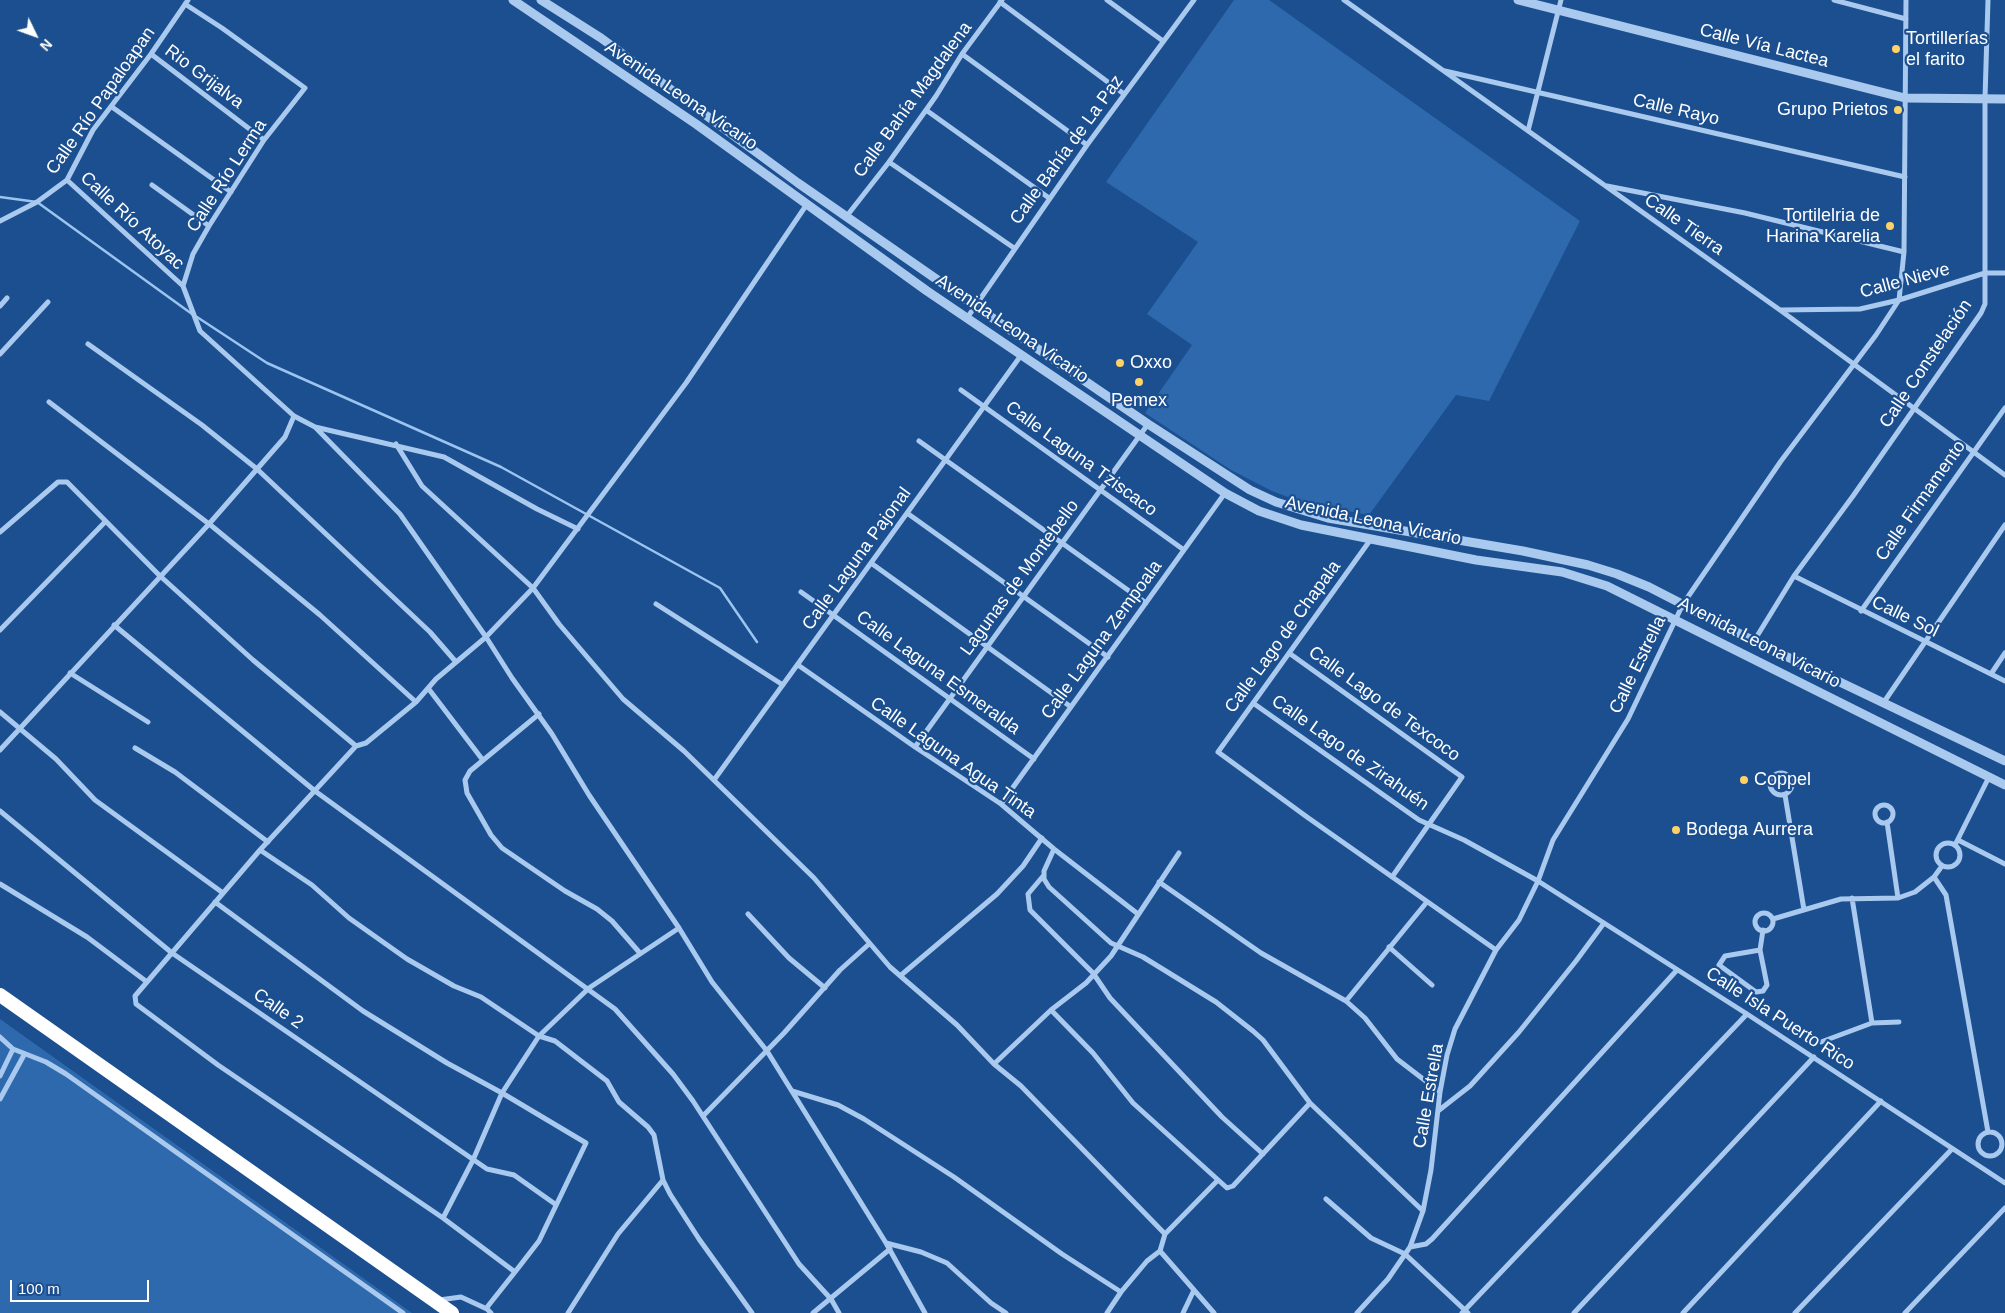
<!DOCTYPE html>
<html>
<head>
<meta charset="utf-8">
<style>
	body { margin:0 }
	#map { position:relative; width:2005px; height:1313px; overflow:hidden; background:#1b4f8f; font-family:Helvetica,sans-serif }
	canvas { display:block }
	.north { position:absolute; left:10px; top:10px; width:50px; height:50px; -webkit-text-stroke:4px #1b4f8f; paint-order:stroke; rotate:132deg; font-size:14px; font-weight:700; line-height:20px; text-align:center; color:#fff }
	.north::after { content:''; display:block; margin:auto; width:18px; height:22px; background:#fff; clip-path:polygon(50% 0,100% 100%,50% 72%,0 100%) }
	.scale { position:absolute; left:10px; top:1280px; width:139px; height:22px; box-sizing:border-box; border:2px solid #fff; border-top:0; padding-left:6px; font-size:15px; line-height:18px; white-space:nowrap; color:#fff; -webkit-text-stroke:4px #1b4f8f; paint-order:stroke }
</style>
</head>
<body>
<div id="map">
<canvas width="2005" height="1313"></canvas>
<div class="north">N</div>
<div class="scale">100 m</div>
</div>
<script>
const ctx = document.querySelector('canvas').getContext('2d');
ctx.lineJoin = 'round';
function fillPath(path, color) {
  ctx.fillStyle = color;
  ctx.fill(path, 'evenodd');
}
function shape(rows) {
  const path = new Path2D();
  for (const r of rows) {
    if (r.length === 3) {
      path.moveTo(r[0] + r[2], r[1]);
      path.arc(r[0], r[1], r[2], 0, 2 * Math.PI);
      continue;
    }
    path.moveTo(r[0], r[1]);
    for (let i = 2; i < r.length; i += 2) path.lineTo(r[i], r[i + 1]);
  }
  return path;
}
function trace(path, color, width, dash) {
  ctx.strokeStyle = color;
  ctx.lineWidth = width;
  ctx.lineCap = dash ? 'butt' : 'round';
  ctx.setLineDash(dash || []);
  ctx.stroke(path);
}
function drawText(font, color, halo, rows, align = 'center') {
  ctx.font = font + ' Helvetica,sans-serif';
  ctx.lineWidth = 4.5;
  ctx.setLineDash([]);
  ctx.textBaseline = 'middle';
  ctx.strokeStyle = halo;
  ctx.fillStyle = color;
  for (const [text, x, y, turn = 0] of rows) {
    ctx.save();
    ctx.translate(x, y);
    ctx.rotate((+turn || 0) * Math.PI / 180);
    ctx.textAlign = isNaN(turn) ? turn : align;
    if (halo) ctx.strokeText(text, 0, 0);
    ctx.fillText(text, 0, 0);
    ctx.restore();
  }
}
fillPath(shape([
	[1234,0,1269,0,1580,221,1489,401,1456,395,1369,515,1301,502,1272,491,1231,470,1145,413,1192,345,1147,314,1198,242,1106,182],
	[0,1019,412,1313,0,1313]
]), '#2e69ad');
trace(shape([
	[0,197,37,202,192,314],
	[197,317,267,363,501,467,720,588,757,642]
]), '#9cc4f0', 2.5);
trace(shape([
	[1107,0,1163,41],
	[1344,0,1780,310,2005,475],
	[1834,0,1906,19],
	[1000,2,1124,94],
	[151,54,264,140],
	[962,54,1087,145],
	[1445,71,1905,177],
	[112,107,231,192],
	[926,110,1049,198],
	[1528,131,1561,0],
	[889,162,1014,248],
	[67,180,183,286,200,331,294,416,315,427,444,457,537,509,578,529],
	[152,185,209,226],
	[1607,186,1745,213,1904,252],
	[846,217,889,162,936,96,962,54,1002,0],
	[0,221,37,202,67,180,93,130,151,54,188,0],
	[183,286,193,254,209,226,264,140,305,88,222,28,185,4],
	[0,306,7,298],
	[1781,310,1860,309,1899,300,1985,273,2005,273],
	[967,318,1087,145,1194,0],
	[88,344,202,425,257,469,430,632,456,662],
	[0,354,48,302],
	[961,390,1184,550],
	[49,402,213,527,320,615,416,702],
	[315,427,400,514,486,637,512,678,552,734,589,795,679,928,712,982,767,1051,886,1243,925,1313],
	[919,441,1146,603],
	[396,444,422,486,533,588,559,624,623,699,684,751,814,878,890,967,957,1025,994,1064,1021,1086,1165,1234,1160,1251,1147,1261,1121,1292,1107,1313],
	[907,513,1108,657],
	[0,532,58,482,67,482,159,575,253,660,356,746],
	[1371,539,1218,752,1307,817,1496,950],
	[871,563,1071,707],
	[1794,576,2005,681],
	[801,592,1034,759],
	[656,604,783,685],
	[1861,611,2005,408],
	[114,625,315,791,615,1009,673,1074,693,1101,799,1264,831,1299,839,1313],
	[0,630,105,522],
	[1754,641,1794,576,1853,496,1981,313,1985,304,1985,98,1988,0],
	[1289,653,1462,777,1392,877],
	[798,665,915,747,1001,804,1054,849,1138,914],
	[70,673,148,722],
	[1991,674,2005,653],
	[428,688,482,759],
	[1884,702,2005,525],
	[1253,703,1419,820,1464,840,1538,881,1747,1014,2005,1183],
	[0,712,56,759,95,800,223,893],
	[539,714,470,771,465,780,467,793,491,835,502,848,565,891,597,909,612,921,639,952],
	[915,747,1148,424],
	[135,748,175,772,268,842],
	[0,750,209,524,285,437,294,416],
	[1781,784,11],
	[714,780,1022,354],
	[1785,795,1804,910],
	[1001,804,1225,493],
	[1884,814,9],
	[0,811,172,953,487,1169,514,1175,555,1204],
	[1887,822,1898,898],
	[1958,840,2005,864],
	[1948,855,12],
	[1955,845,1989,777],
	[1054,849,1044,871,1044,879,1049,887,1111,943,1143,957,1169,973,1216,1002,1253,1031,1263,1040,1310,1103,1423,1211],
	[260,850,312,885,349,918,407,959,454,986,481,997,539,1036,555,1041,607,1081,619,1102,648,1127,654,1135,663,1180,670,1194,699,1239,752,1313],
	[1044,875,1028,894,1030,910,1093,973,1110,998,1222,1117,1263,1154],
	[1934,877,1946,895,1988,1132],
	[1159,882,1261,953,1346,1001,1365,1018,1397,1059,1440,1092],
	[0,884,87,937,147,982],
	[1852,898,1872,1023],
	[215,902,363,1011,447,1063,502,1093,586,1143,539,1241,515,1272,443,1218,218,1065,136,1004,135,996,260,850,356,746,366,743,416,702,436,679,486,637,533,588,686,383,807,204],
	[1764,922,9],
	[748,914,789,958,825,988],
	[1773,919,1841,899,1898,898,1915,892,1934,877,1942,866],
	[1389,947,1432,985],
	[1760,950,1725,956,1719,965,1756,992,1763,991,1767,985,1760,950,1763,930],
	[900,976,997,894,1023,866,1042,838],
	[1346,1001,1426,903],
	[1051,1010,1093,1053,1133,1103,1227,1188,1233,1186,1310,1103],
	[0,1037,13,1049,46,1062,66,1074,403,1313],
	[1821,1042,1872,1023,1899,1022],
	[994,1064,1051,1010,1086,983,1111,956,1179,853],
	[0,1076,13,1049],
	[792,1091,838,1105,864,1119,954,1177,1062,1254,1121,1292],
	[0,1099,24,1055],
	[1438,1111,1470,1086,1519,1032,1576,961,1604,923],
	[703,1116,784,1033,840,970,869,944],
	[1990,1144,12],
	[1326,1199,1371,1238,1405,1254,1468,1313],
	[443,1218,473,1160,502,1093,539,1036,589,988,679,928],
	[1165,1234,1218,1180],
	[886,1243,921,1252,947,1263,991,1303,1006,1313],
	[1410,1247,1426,1244,1432,1239,1677,970],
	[1160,1251,1214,1313],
	[439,1300,461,1297,487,1309],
	[491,1313,487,1309,488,1306,515,1272],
	[568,1313,618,1234,663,1180],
	[813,1313,890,1249],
	[1183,1313,1194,1290],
	[1357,1313,1388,1279,1410,1247,1423,1211,1431,1170,1440,1092,1447,1055,1455,1029,1496,950,1519,920,1538,881,1553,840,1628,719,1683,604,1781,461,1876,335,1899,300,1904,252,1906,0],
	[1462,1313,1747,1014],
	[1574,1313,1814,1057],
	[1683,1313,1881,1101],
	[1795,1313,1952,1149],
	[1905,1313,2005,1208]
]), '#a9c9ee', 5);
trace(shape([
	[513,0,696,124,927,291,1225,493,1259,511,1301,525,1476,560,1562,572,1607,586,2005,785],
	[541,0,601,38,798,183,975,306,1148,424,1250,490,1276,502,1328,518,1523,551,1588,565,1617,574,1649,587,1754,641,2005,761],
	[1518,0,1905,98,2005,99]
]), '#a9c9ee', 9);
trace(shape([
	[0,995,452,1313]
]), '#fff', 14);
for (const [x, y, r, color] of [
	[1896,49,5,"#ffd166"],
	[1898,110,5,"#ffd166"],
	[1890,226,5,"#ffd166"],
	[1120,363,5,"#ffd166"],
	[1139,382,5,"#ffd166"],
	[1744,780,5,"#ffd166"],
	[1676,830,5,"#ffd166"]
]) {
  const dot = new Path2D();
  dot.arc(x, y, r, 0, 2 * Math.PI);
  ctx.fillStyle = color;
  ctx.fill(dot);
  trace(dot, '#1b4f8f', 2);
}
drawText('18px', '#fff', '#1b4f8f', [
	["Tortillerías",1906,39],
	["el farito",1906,60],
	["Grupo Prietos",1888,110,"right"],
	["Tortilelria de",1880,216,"right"],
	["Harina Karelia",1880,237,"right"],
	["Oxxo",1130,363],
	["Pemex",1139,401,"center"],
	["Coppel",1754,780],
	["Bodega Aurrera",1686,830]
], 'left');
drawText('18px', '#fff', '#1b4f8f', [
	["Calle Vía Lactea",1764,46,14],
	["Rio Grijalva",204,77,37],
	["Avenida Leona Vicario",681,96,34],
	["Calle Bahía Magdalena",913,100,-54],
	["Calle Río Papaloapan",101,101,-55],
	["Calle Rayo",1676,110,13],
	["Calle Bahía de La Paz",1067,150,-54],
	["Calle Río Lerma",227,176,-57],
	["Calle Río Atoyac",132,221,43],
	["Calle Tierra",1684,225,35],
	["Calle Nieve",1905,281,-15],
	["Avenida Leona Vicario",1012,329,34],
	["Calle Constelación",1926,364,-56],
	["Calle Laguna Tziscaco",1081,459,36],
	["Calle Firmamento",1921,501,-55],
	["Avenida Leona Vicario",1373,521,12],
	["Calle Laguna Pajonal",857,559,-54],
	["Lagunas de Montebello",1020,578,-54],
	["Calle Sol",1905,617,26],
	["Calle Lago de Chapala",1283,637,-54],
	["Calle Laguna Zempoala",1102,640,-54],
	["Avenida Leona Vicario",1759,643,27],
	["Calle Estrella",1638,665,-64],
	["Calle Laguna Esmeralda",938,673,36],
	["Calle Lago de Texcoco",1384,704,36],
	["Calle Lago de Zirahuén",1350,753,35],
	["Calle Laguna Agua Tinta",953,758,35],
	["Calle 2",278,1009,35],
	["Calle Isla Puerto Rico",1780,1019,33],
	["Calle Estrella",1429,1096,-80]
]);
</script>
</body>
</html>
